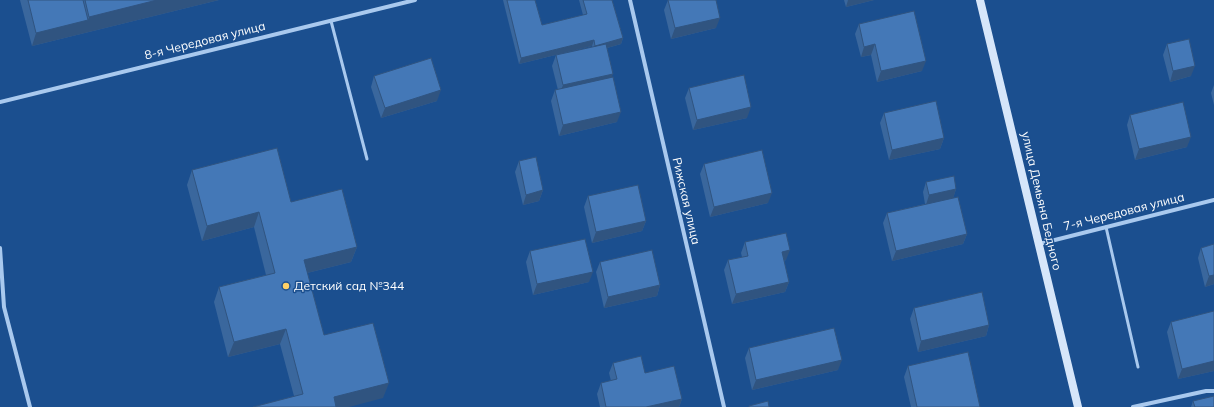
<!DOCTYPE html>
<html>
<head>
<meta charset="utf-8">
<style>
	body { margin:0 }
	canvas { display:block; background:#1b4f8f }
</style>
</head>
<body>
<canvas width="1214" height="407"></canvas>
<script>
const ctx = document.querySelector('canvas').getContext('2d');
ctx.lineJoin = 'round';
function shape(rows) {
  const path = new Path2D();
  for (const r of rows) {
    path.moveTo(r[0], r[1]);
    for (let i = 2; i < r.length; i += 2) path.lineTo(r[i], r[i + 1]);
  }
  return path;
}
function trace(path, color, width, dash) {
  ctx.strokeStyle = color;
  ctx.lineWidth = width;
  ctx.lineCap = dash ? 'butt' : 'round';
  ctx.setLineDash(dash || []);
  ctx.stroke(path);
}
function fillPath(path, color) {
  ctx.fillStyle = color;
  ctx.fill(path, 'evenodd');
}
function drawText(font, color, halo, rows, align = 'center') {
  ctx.font = font + ' Mulish,sans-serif';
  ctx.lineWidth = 3;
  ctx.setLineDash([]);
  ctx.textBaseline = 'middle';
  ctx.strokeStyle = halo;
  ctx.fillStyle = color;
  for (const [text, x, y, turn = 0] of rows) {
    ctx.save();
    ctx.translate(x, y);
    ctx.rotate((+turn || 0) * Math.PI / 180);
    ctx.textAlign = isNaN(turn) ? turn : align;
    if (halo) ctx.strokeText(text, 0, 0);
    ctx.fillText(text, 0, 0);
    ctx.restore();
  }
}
trace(shape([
	[331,21,367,159],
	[1106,227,1138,367]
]), '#a9c9ee', 3);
trace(shape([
	[630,0,724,407],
	[0,102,415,0],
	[1039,244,1214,200],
	[0,248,4,307,30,407],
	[1133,407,1206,391,1214,391]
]), '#a9c9ee', 4);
trace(shape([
	[980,0,1078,407]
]), '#d6e6fa', 8);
fillPath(shape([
	[20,0,219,0,32,46],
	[503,0,535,0,542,25,583,15,579,0,612,0,623,38,621,44,607,48,611,77,617,122,559,136,551,101,555,90,558,90,552,66,556,55,592,47,592,46,519,64],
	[668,0,716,28,671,39,664,10],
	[844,0,874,0,846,7],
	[859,24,922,71,877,82,871,55,861,57,855,34],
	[1167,44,1191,76,1170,82,1163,55],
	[374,76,437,101,381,118,371,87],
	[1214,85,1214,105,1211,93],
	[689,88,747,118,693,130,685,98],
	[884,113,944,138,940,149,889,160,880,123],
	[1130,115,1187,147,1135,160,1127,125],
	[519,161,543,190,539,201,523,205,515,172],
	[704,164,768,203,710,217,700,174],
	[192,170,291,202,357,247,351,262,307,273,324,335,383,398,294,396,280,344,228,357,214,302,219,287,266,275,254,227,202,241,187,185],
	[926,182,956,189,953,198,967,234,963,244,892,261,883,223,887,213,925,204,923,192],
	[588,196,646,221,642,231,592,243,584,207],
	[745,242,786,260,784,261,789,282,785,292,732,304,724,270,728,260,742,257,741,253],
	[1201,248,1214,284,1205,287,1198,258],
	[530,251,589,282,533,295,526,262],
	[600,262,660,285,657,296,604,308,596,272],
	[914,308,989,325,986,336,918,352,910,319],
	[1214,311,1214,371,1178,379,1167,332,1171,322],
	[749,348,838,370,752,390,745,358],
	[613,363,645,373,682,399,679,407,600,407,597,394,601,383,611,381,609,373],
	[908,366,980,407,911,407,904,377],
	[1193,401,1214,407,1191,407]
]), '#3a679d');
fillPath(shape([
	[157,0,219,0,32,46,36,33,88,20,89,17],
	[848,0,874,0,846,7],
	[720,18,716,28,671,39,675,28],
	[623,38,621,44,593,52,595,46],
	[594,40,592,46,519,64,521,58],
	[875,44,871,55,861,57,864,47],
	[926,61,922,71,877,82,881,71],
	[1195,66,1191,76,1170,82,1173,71],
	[613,74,609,84,559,96,563,85],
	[441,90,437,101,381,118,385,108],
	[751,107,747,118,693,130,697,120],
	[621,112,617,122,559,136,563,125],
	[1191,137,1187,147,1135,160,1139,149],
	[944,138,940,149,889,160,892,150],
	[956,189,953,199,926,205,929,195],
	[543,190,539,201,523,205,526,195],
	[772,193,768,203,710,217,714,207],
	[259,212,254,227,202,241,207,226],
	[646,221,642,231,592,243,596,232],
	[967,234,963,244,892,261,896,251],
	[357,247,351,262,299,275,304,260],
	[790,250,786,260,779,262,782,252],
	[593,272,589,282,533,295,537,284],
	[1214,275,1214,284,1205,287,1209,276],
	[789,282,785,292,732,304,736,294],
	[660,285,657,296,604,308,608,297],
	[989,325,986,336,918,352,921,341],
	[286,329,280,344,228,357,234,342],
	[842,360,838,370,752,390,756,380],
	[1214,361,1214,371,1178,379,1182,369],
	[389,383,383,398,349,407,330,407,334,397],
	[682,399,679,407,646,407]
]), '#305480');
const building = shape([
	[28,0,83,0,88,20,36,33,28,0],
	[85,0,157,0,89,17,85,0],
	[507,0,535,0,542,25,587,14,583,0,612,0,623,38,595,46,594,40,521,58,507,0],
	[668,0,716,0,720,18,675,28,668,0],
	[914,11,926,61,881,71,875,44,864,47,859,24,914,11],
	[1189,39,1195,66,1173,71,1167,44,1189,39],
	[606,44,613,74,563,85,556,55,606,44],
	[431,58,441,90,385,108,374,76,431,58],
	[744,75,751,107,697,120,689,88,744,75],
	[613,77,621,112,563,125,555,90,613,77],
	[936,101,944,138,892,150,884,113,936,101],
	[1183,102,1191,137,1139,149,1130,115,1183,102],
	[277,148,291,202,342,189,357,247,304,260,324,335,373,323,389,383,334,397,336,407,253,407,303,394,286,329,234,342,219,287,275,273,259,212,207,226,192,170,277,148],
	[762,150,772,193,714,207,704,164,762,150],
	[536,157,543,190,526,195,519,161,536,157],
	[954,176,956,189,929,195,926,182,954,176],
	[638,185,646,221,596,232,588,196,638,185],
	[958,197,967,234,896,251,887,213,958,197],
	[786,233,790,250,782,252,789,282,736,294,728,260,748,256,745,242,786,233],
	[585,239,593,272,537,284,530,251,585,239],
	[1214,244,1214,275,1209,276,1201,248,1214,244],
	[652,250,660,285,608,297,600,262,652,250],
	[982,292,989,325,921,341,914,308,982,292],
	[1214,311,1214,361,1182,369,1171,322,1214,311],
	[834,328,842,360,756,380,749,348,834,328],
	[968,352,980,407,917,407,908,366,968,352],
	[641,356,645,373,674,366,682,399,646,407,606,407,601,383,617,379,613,363,641,356],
	[1214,396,1214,407,1195,407,1193,401,1214,396],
	[768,401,769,407,749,407,749,406,768,401]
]);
fillPath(building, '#4478b7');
trace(building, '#305480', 1);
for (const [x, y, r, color] of [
	[286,286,4,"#ffd166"]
]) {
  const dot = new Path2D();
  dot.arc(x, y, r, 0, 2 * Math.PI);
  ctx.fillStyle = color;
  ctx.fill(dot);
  trace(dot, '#1b4f8f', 1.5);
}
drawText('12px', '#fff', '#1b4f8f', [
	["8-я Чередовая улица",205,41,-14],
	["Рижская улица",686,201,77],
	["улица Демьяна Бедного",1041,201,77],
	["7-я Чередовая улица",1124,212,-14]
]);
drawText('12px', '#fff', '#1b4f8f', [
	["Детский сад №344",294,286]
], 'left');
</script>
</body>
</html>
